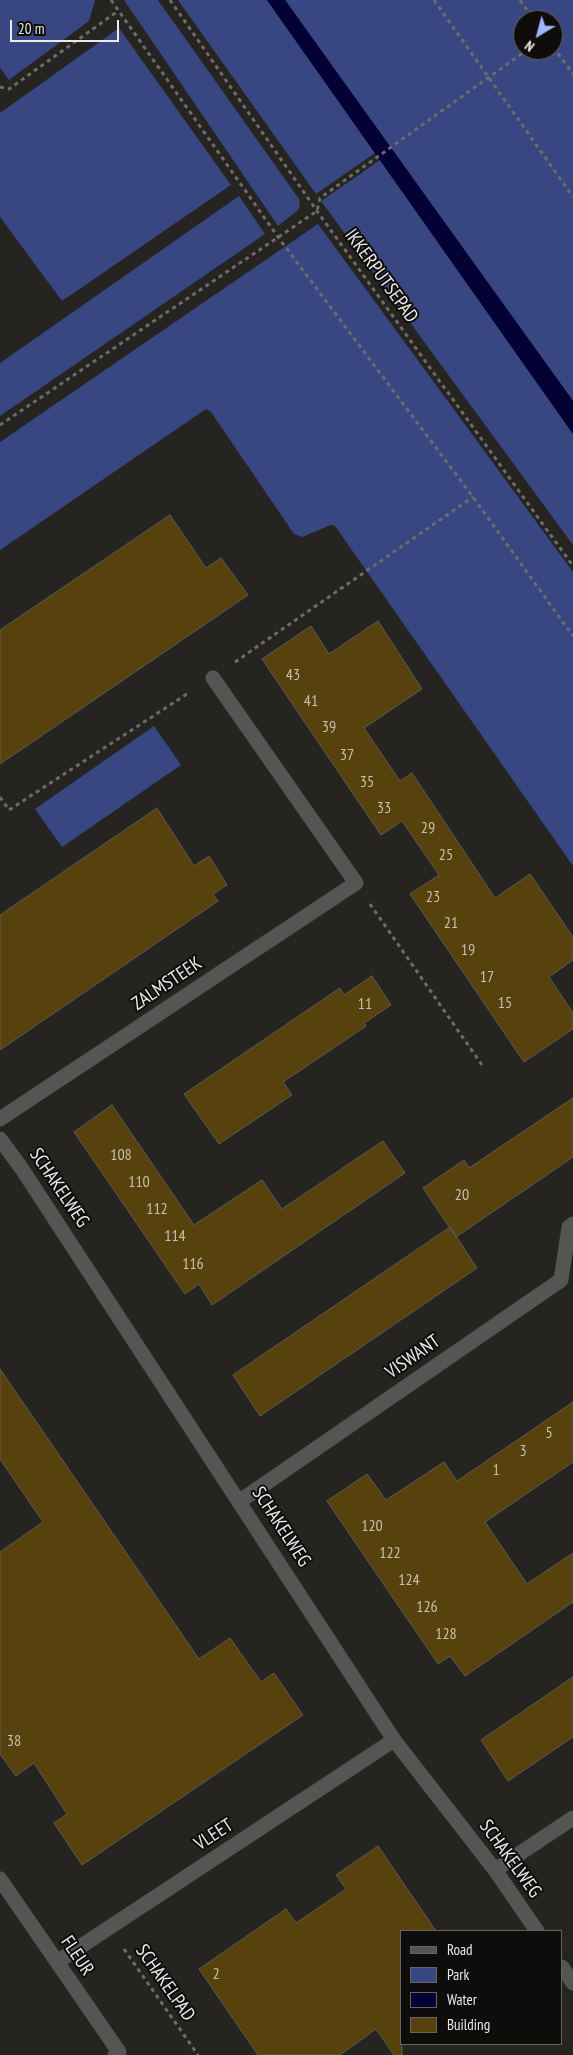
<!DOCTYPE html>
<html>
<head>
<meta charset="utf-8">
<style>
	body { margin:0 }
	#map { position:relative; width:573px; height:2055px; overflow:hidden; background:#252421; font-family:"PT Sans Narrow",sans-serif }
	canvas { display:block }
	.legend { position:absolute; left:400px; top:1930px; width:162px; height:115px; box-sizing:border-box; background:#0e0d0c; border:1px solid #666564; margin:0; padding:6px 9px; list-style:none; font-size:15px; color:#ebeae8 }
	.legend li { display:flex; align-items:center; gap:10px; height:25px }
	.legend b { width:25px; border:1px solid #666564 }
	.north { position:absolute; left:513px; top:10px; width:50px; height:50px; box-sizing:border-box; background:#0e0d0c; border:1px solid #666564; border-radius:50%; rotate:217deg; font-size:14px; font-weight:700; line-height:20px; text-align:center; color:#ebeae8 }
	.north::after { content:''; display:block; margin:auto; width:18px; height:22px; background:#9eb4fd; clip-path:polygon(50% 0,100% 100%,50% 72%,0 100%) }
	.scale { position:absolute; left:10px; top:20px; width:109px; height:22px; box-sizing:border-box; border:2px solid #ebeae8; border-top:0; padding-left:6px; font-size:15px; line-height:18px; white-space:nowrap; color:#ebeae8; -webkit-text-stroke:4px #0e0d0c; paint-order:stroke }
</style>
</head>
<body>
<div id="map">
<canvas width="573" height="2055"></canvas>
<ul class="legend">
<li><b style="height:6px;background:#555553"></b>Road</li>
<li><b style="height:14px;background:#384682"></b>Park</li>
<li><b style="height:14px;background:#040134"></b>Water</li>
<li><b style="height:14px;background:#57420d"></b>Building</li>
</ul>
<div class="north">N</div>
<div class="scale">20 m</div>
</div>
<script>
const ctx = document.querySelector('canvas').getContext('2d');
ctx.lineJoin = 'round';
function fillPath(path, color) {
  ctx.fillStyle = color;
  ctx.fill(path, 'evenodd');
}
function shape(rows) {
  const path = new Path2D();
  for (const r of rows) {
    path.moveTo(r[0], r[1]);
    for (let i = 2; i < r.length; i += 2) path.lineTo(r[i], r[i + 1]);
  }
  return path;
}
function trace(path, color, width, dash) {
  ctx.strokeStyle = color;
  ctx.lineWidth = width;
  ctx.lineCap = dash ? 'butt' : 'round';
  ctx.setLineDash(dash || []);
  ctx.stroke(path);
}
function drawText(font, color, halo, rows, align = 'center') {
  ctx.font = font + ' "PT Sans Narrow",sans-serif';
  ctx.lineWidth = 4;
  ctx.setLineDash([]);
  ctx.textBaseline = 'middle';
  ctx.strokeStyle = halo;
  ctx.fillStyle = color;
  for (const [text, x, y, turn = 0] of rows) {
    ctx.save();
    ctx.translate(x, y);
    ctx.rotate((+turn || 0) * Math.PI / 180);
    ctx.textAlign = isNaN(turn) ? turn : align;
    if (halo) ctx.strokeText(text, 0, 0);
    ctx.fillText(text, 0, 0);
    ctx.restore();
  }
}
fillPath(shape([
	[0,0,95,0,89,21,9,80,0,68],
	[124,0,158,0,299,199,300,206,297,211,278,226],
	[178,0,267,0,375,153,316,194],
	[285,0,573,0,573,401,387,144],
	[523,20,553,20,553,50,523,50],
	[119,28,231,185,62,301,0,217,0,113],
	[380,160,573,434,573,545,321,201],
	[239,196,265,234,0,416,0,363],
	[318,224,573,572,573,866,335,526,331,525,302,537,294,534,211,412,206,409,0,550,0,442],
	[154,726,181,765,62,847,35,809]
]), '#384682');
fillPath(shape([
	[267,0,285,0,573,401,573,434]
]), '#040134');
const building = shape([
	[170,515,206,568,221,558,248,595,0,764,0,630,170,515],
	[378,621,422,689,364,728,400,781,412,773,495,898,530,874,573,937,573,960,549,977,573,1013,573,1029,524,1062,410,894,439,875,402,821,381,835,262,659,311,626,329,654,378,621],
	[157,808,194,866,209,856,227,885,213,894,218,901,0,1050,0,915,157,808],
	[372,976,391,1005,364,1023,366,1026,283,1082,292,1095,219,1144,184,1094,340,988,344,995,372,976],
	[573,1098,573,1157,456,1237,423,1188,464,1160,469,1168,573,1098],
	[112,1105,194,1225,262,1180,282,1209,383,1141,405,1173,212,1305,199,1284,185,1294,74,1132,112,1105],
	[450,1227,477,1268,260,1416,233,1375,450,1227],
	[0,1369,199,1659,230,1638,261,1682,274,1673,303,1715,82,1865,54,1823,67,1814,34,1763,16,1776,0,1754,0,1552,43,1522,0,1459,0,1369],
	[573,1402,573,1462,485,1522,527,1584,573,1553,573,1602,465,1676,450,1656,438,1664,327,1501,367,1474,386,1500,444,1462,457,1481,573,1402],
	[573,1677,573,1737,508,1781,481,1740,573,1677],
	[378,1846,436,1931,402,1931,402,2055,394,2055,376,2029,340,2055,258,2055,199,1969,286,1909,296,1923,346,1889,336,1875,378,1846]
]);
fillPath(building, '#57420d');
trace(building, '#5e5c58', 1);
trace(shape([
	[111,0,278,237,473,497,573,636],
	[170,0,317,211,573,566],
	[434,0,573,197],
	[520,0,534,20],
	[553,47,573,74],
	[0,87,9,89,118,11],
	[0,425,317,211,320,198,527,50],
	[235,662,473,497],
	[0,797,9,810,190,692],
	[370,904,482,1065],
	[124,1949,198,2055]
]), '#6d6c69', 3, [4, 4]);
trace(shape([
	[0,1119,356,883,213,678],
	[0,1139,22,1169,394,1740,495,1870,537,1931],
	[240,1501,561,1280,569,1227,573,1224],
	[495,1870,573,1818],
	[0,1879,119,2052,115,2055],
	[57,1962,394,1740],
	[562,1967,573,1983]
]), '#555553', 15);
drawText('16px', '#c6c0b1', null, [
	["43",293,675],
	["41",311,701],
	["39",329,727],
	["37",347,755],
	["35",367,782],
	["33",384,808],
	["29",428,828],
	["25",446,855],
	["23",433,897],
	["21",451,923],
	["19",468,950],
	["17",487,977],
	["15",505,1003],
	["11",365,1004],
	["108",121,1155],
	["110",139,1182],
	["20",462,1195],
	["112",157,1209],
	["114",175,1236],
	["116",193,1264],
	["5",549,1433],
	["3",523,1451],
	["1",496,1470],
	["120",372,1526],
	["122",390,1553],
	["124",409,1580],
	["126",427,1607],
	["128",446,1634],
	["38",14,1741],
	["2",216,1974]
]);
drawText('19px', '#ebeae8', '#0e0d0c', [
	["IKKERPUTSEPAD",381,276,54],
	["ZALMSTEEK",167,984,-34],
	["SCHAKELWEG",59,1188,56],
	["VISWANT",413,1357,-35],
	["SCHAKELWEG",281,1527,57],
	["VLEET",214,1835,-33],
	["SCHAKELWEG",510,1859,54],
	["FLEUR",77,1956,56],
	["SCHAKELPAD",165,1983,55]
]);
</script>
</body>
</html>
